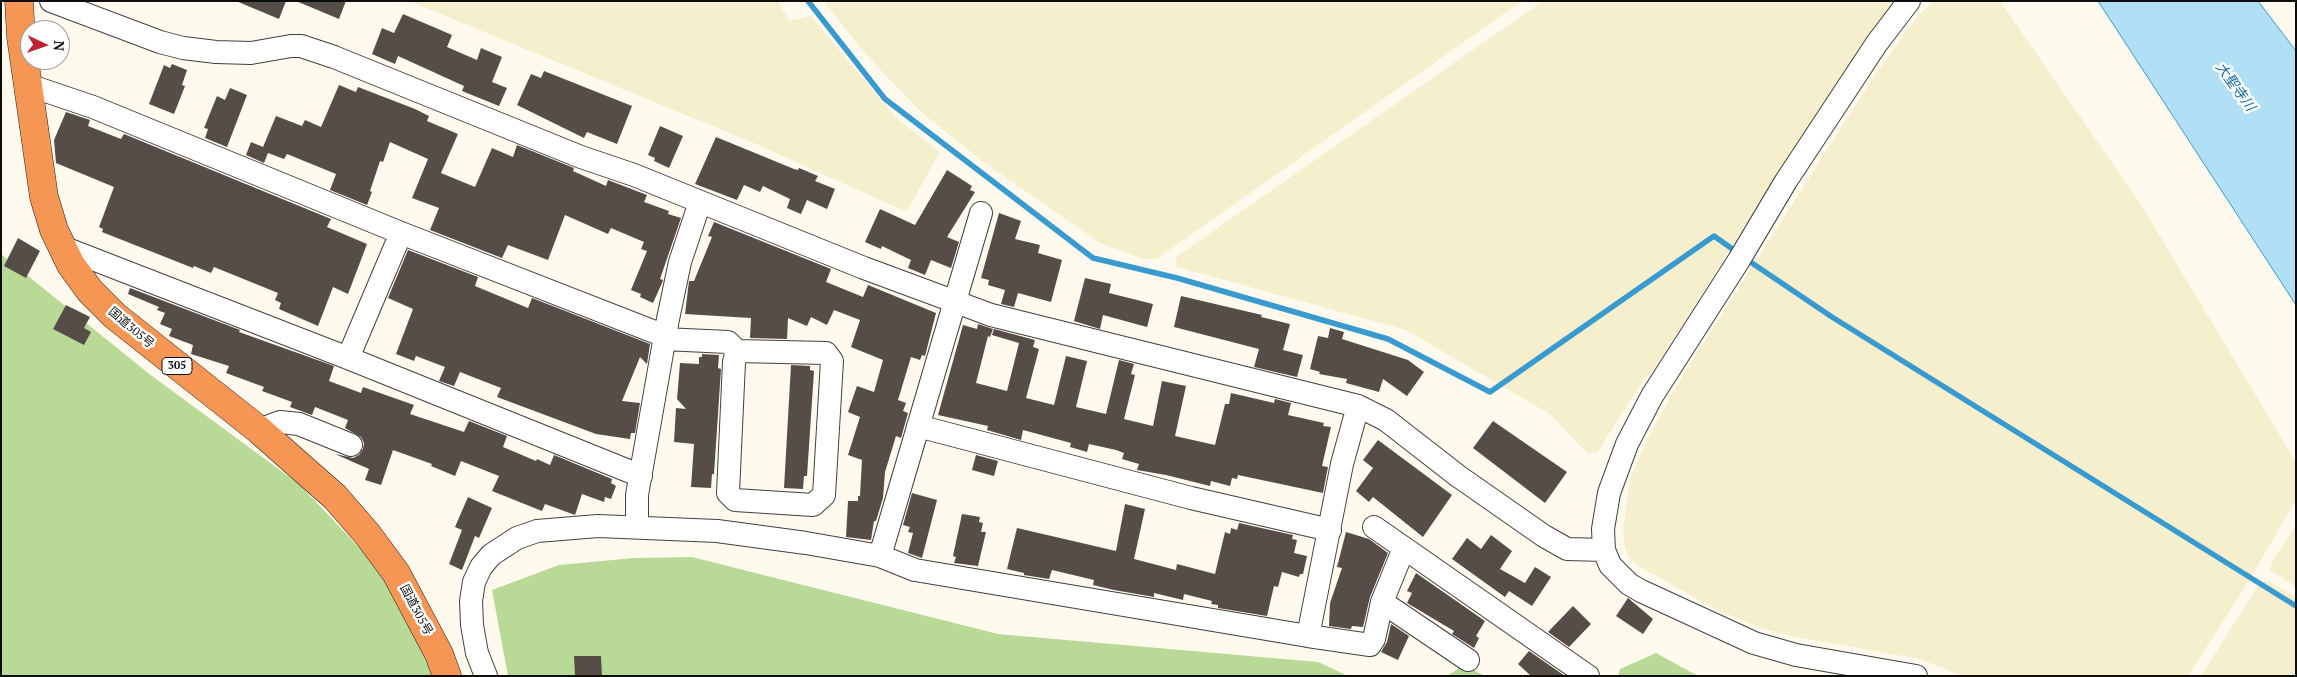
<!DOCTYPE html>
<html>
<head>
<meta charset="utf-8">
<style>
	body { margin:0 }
	#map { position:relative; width:2297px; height:677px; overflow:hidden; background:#fffaed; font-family:"PT Serif",serif }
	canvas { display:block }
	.frame { position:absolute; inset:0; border:2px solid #0d0d0d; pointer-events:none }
	.north { position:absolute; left:20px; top:20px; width:50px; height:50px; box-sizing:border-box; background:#fff; border:1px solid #9e9e9e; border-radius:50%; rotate:93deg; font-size:14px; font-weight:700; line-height:20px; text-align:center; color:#0d0d0d }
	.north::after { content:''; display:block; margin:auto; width:18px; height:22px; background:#be2433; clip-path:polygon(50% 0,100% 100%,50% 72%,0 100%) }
</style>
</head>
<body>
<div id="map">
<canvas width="2297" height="677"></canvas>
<div class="frame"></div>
<div class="north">N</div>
</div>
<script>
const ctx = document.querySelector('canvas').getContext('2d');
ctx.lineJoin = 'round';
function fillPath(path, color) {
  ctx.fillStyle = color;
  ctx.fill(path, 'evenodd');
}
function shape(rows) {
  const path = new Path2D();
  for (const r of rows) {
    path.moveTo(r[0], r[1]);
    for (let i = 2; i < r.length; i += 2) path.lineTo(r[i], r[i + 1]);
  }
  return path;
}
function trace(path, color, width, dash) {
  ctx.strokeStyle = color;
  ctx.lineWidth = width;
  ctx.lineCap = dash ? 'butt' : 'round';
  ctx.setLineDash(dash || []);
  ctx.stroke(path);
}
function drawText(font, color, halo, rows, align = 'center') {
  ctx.font = font + ' "PT Serif","Noto Sans JP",serif';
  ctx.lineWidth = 5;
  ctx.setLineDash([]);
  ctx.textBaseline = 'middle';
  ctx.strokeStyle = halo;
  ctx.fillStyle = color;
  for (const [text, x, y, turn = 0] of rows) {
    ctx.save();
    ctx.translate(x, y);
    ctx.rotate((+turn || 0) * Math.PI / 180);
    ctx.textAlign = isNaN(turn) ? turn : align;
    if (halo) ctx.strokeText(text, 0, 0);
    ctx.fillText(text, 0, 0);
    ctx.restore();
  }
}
fillPath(shape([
	[409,1,778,1,789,21,811,16,896,118,940,152,907,211,902,210,756,144],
	[823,1,1522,1,1158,258,1153,259,1143,259,1100,243,982,161,921,112,869,58],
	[1543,1,1895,1,1863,43,1769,187,1654,370,1644,379,1597,453,1587,453,1551,415,1406,330,1177,267,1176,257],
	[1934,1,2000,1,2140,203,2296,462,2296,500,2247,584,2188,676,1964,676,1919,659,1796,637,1763,629,1715,609,1637,565,1629,557,1625,548,1623,529,1630,479,1649,436,1683,375,1878,70,1917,17],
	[2296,525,2296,587,2270,570,2271,563],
	[2269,581,2296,598,2296,676,2201,676,2257,587,2262,582]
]), '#f5efcd');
fillPath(shape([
	[1,254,148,373,299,484,387,577,433,676,1,676],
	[692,557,998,634,1318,662,1348,676,508,676,492,590,559,565,634,558],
	[1656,653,1698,676,1618,676,1620,669],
	[1465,664,1484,676,1447,676]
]), '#b8da96');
const water = shape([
	[2098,1,2258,1,2296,51,2296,305,2098,1]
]);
fillPath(water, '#b1e0f6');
trace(water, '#389ace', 1);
trace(shape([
	[808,1,885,99,1093,258,1177,278,1388,339,1490,392,1714,236,1738,253],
	[1746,259,1832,317,2296,606]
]), '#389ace', 5.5);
fillPath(shape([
	[236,1,286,1,279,19],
	[296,1,346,1,339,19],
	[403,14,452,35,447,47,477,60,481,48,502,57,492,82,507,88,499,106,462,91,464,86,398,56,395,64,372,54,382,28,394,33],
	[172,64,187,70,182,85,185,86,174,114,149,104,164,65,170,68],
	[544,71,632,106,617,144,587,132,584,138,517,105,531,74,541,78],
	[339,85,356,92,358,87,415,109,429,116,427,121,458,134,441,173,475,187,492,148,513,157,517,145,574,168,573,171,606,186,608,180,647,195,644,202,669,211,668,214,681,218,660,279,663,280,662,283,653,303,640,297,641,294,631,290,647,251,641,249,644,242,611,228,608,234,565,215,548,260,508,245,502,258,430,230,439,208,412,198,428,159,390,142,383,162,380,161,370,191,372,192,367,205,330,190,336,174,287,154,284,159,268,153,264,163,246,155,251,142,263,147,276,116,302,126,305,120,321,127],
	[230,88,247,95,227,147,205,138,208,129,204,128,217,96,225,100],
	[66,112,90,120,88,126,121,139,124,134,331,219,327,227,367,244,348,294,333,287,318,326,279,309,281,303,275,300,278,293,214,267,211,273,194,266,193,268,102,232,103,229,99,227,114,187,56,163,54,140],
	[660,126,683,136,669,168,654,161,655,158,648,155],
	[716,137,794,169,798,170,799,168,818,176,815,181,835,189,827,209,807,200,801,214,787,208,790,199,763,186,760,192,744,185,737,200,695,184],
	[947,170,972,186,970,190,975,192,947,237,959,242,951,268,931,260,925,275,908,268,911,260,882,246,881,249,865,242,880,209,915,225],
	[999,213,1021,221,1015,239,1040,245,1038,253,1062,260,1051,302,1018,293,1014,307,1001,304,1005,290,988,285,989,280,981,278],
	[714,222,831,269,826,282,863,297,868,285,936,313,925,356,922,355,920,360,911,357,898,400,906,403,903,411,908,413,901,438,896,436,885,472,883,498,876,521,874,521,871,540,846,537,848,501,858,501,858,496,860,496,862,460,848,455,860,417,848,412,857,386,874,392,883,360,851,347,860,320,834,310,827,325,811,317,807,326,788,318,787,339,750,338,751,318,685,314,689,281,694,281,712,237,708,236],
	[18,238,40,251,26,278,4,266],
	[408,250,478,277,475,286,528,308,532,298,650,344,647,364,640,357,622,401,640,403,635,433,631,433,630,439,596,434,497,397,501,388,460,372,454,386,439,381,445,367,416,356,414,361,396,354,413,309,388,298],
	[1085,278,1111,284,1109,293,1153,304,1147,327,1103,315,1100,329,1074,321],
	[130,288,240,330,239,332,334,366,329,381,361,393,363,387,414,405,410,414,464,432,469,421,507,436,503,447,536,461,537,459,550,465,554,455,612,479,611,483,616,486,611,499,605,497,604,502,582,494,575,515,545,504,542,511,492,491,499,476,461,461,455,476,431,466,432,464,393,450,381,485,365,480,369,469,335,454,353,458,359,455,363,449,364,443,361,437,345,428,348,420,315,407,312,415,290,407,292,402,262,391,264,387,226,373,229,366,191,354,193,345,169,336,172,329,160,324,165,313,157,310,159,307,128,294],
	[1181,296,1262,315,1261,317,1290,324,1283,350,1303,355,1297,377,1254,367,1259,349,1174,327],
	[66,305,90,317,84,328,91,332,84,345,53,329],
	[978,324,993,329,990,337,988,336,976,383,1007,391,1019,343,992,335,994,329,1035,340,1033,347,1039,349,1026,398,1054,405,1066,356,1087,361,1076,407,1106,414,1119,360,1134,364,1131,374,1135,375,1124,419,1153,426,1162,381,1186,386,1175,436,1215,445,1225,404,1229,404,1231,393,1274,403,1275,399,1291,403,1288,415,1324,423,1323,426,1331,427,1322,466,1328,467,1323,493,1238,475,1237,479,1232,478,1230,486,1211,481,1210,486,1166,475,1137,470,1139,464,1122,459,1124,453,1116,450,1089,444,1087,452,1070,447,1071,443,1023,430,1021,440,987,430,988,426,938,415,963,325,977,329],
	[1330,328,1344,332,1342,339,1408,360,1424,372,1407,396,1383,379,1379,392,1346,383,1347,379,1319,374,1320,372,1310,369,1318,336,1328,338],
	[702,354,719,355,718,368,721,369,714,474,712,474,711,488,691,487,694,444,674,442,676,408,686,409,677,399,680,363,699,364,699,357,702,357],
	[791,365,810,366,810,370,814,371,807,476,804,476,803,489,784,488],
	[1493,421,1567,472,1545,503,1473,448],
	[1378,440,1452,495,1423,537,1373,497,1369,502,1356,491,1373,468,1363,460],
	[976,455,998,461,994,476,972,470],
	[912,493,937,500,922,558,908,553,913,533,908,532,910,527,903,525],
	[468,497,492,508,479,538,475,536,462,570,449,564,462,530,455,527],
	[1125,504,1145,509,1134,559,1176,570,1177,564,1215,574,1225,532,1230,534,1231,528,1237,530,1239,523,1293,535,1292,539,1297,540,1294,553,1307,556,1303,574,1300,574,1299,577,1282,572,1278,587,1274,586,1267,616,1218,608,1218,605,1211,604,1212,601,1184,594,1183,600,1154,593,1154,597,1114,590,1093,585,1094,580,1052,570,1049,579,1024,575,1024,573,1007,569,1017,528,1116,551],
	[962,514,980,517,979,522,983,523,981,532,986,532,978,566,954,563,956,557,953,556],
	[1346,532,1369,539,1388,553,1370,597,1363,627,1352,626,1351,629,1329,626,1330,603,1342,568,1337,567],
	[1491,535,1512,551,1500,569,1525,583,1535,567,1551,577,1532,606,1509,591,1505,597,1452,559,1467,538,1481,549],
	[1416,573,1485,621,1476,636,1479,638,1474,648,1452,634,1454,631,1407,603,1412,593,1407,591],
	[1628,598,1653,619,1643,634,1616,616],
	[1573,606,1591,624,1569,647,1548,632],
	[1391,624,1409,636,1398,660,1381,652,1387,642],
	[1529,651,1565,676,1531,676,1518,664],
	[574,656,601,656,602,676,575,676]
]), '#564d49');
const minor = shape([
	[51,1,160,42,183,48,216,52,251,53,291,46,301,46,334,57,581,157,634,175,864,268,991,315,1358,406,1386,420,1458,476,1544,536,1567,549,1604,550],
	[1909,1,1877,43,1786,181,1739,260,1652,396,1627,444,1609,493,1603,529,1604,550,1610,565,1629,584,1641,591,1754,643,1796,655,1916,676],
	[28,85,93,107,401,233,665,336],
	[62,247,348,358,641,476],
	[664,339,728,342,737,351,826,353,832,361,824,495,813,505,735,500,728,493,734,362,737,351],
	[348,358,401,233],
	[918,426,1191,498,1330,530],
	[259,430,280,422,299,424,351,445],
	[637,526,637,495,668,319,680,262,700,202],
	[1374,527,1588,676],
	[880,556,981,213],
	[1382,602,1468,660],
	[1308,636,1370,645,1374,639,1382,602,1404,548],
	[486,676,477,653,472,625,471,601,474,582,481,567,491,555,517,538,537,531,598,526,717,531,806,543,880,556,915,570,1308,636,1342,464,1358,406]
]);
const highway = shape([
	[19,1,21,37,44,197,54,230,71,265,90,291,115,316,259,430,335,497,368,535,396,573,439,654,447,676]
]);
trace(minor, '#404040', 24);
trace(highway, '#1e1e1e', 29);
trace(minor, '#fff', 22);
trace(highway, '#f59655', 28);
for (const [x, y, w] of [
	[177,366,30]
]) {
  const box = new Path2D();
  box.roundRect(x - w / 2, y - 8.5, w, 17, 4);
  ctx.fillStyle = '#fff';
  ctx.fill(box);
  trace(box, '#0d0d0d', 1);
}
drawText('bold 11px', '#0d0d0d', null, [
	["305",177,366]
]);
drawText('12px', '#0d0d0d', '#fff', [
	["国道305号",131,328,40],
	["国道305号",416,610,62]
]);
drawText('italic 14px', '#156a9f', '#fff', [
	["大聖寺川",2235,87,54]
]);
</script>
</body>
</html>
